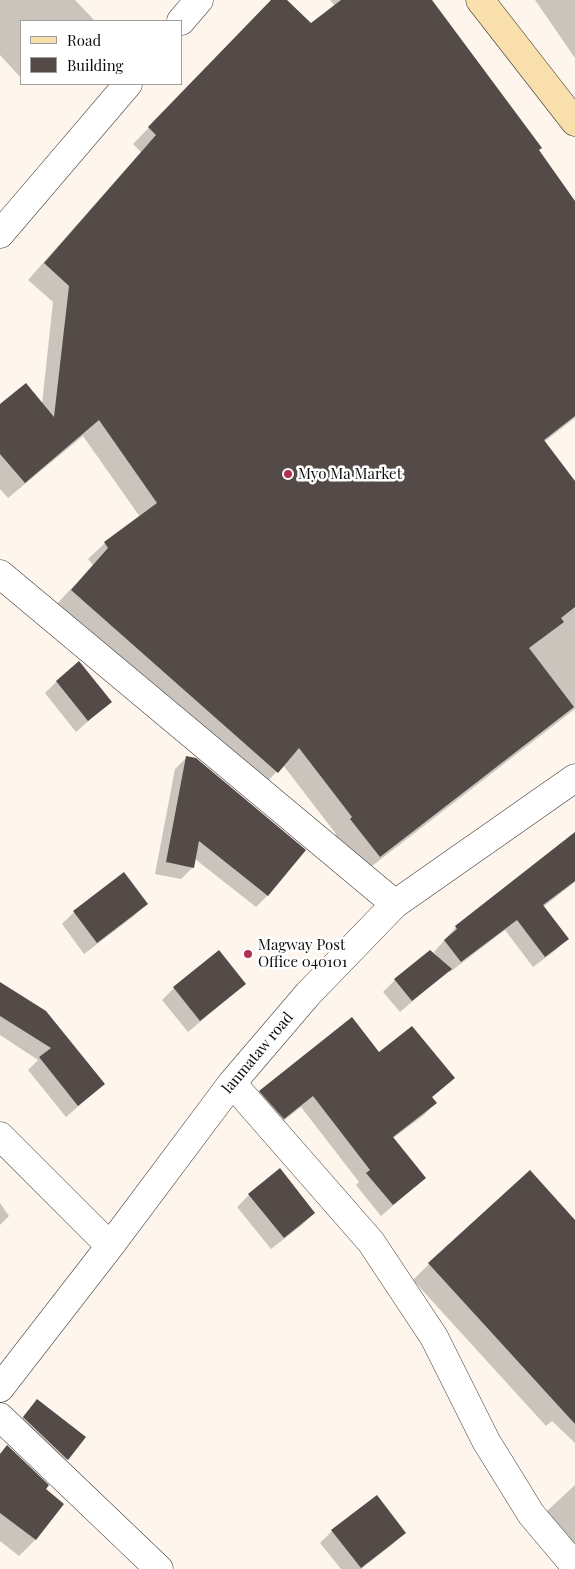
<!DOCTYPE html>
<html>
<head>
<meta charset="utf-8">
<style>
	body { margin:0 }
	#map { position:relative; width:575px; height:1569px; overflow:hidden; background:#fef6ec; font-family:"Playfair Display",serif }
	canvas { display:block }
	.legend { position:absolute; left:20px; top:20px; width:162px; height:65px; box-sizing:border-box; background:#fff; border:1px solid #9e9e9e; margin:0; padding:6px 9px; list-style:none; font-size:15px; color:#0c0c0c }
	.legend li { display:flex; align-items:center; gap:10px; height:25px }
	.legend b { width:25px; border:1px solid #9e9e9e }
</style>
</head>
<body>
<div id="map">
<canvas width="575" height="1569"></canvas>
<ul class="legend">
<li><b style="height:6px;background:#f9dfac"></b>Road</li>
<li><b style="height:14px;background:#544b49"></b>Building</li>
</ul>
</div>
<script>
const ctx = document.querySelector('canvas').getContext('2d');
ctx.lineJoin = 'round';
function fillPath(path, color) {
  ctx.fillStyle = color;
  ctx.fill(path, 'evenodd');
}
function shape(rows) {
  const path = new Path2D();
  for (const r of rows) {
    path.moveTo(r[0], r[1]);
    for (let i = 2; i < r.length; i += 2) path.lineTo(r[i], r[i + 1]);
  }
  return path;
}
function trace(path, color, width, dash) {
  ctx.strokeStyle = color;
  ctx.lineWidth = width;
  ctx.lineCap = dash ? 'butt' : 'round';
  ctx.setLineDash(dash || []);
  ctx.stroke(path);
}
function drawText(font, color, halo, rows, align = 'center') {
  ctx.font = font + ' "Playfair Display",serif';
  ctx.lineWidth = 5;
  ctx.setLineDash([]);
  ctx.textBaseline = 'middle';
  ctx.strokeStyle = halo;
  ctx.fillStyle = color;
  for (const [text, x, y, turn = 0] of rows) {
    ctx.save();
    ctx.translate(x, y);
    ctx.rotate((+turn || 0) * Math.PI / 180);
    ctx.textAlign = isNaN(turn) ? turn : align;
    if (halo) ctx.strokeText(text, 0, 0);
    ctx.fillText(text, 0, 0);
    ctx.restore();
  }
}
fillPath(shape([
	[0,0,75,0,95,21,21,21,21,78,0,55],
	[272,0,285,0,311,24,335,6,330,0,431,0,538,151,575,209,575,418,544,442,575,483,575,709,363,873,334,836,336,834,283,765,261,788,55,606,93,565,88,559,105,543,140,517,83,436,8,498,0,489,0,406,42,404,53,302,28,280,141,152,133,144],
	[535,0,575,0,575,58],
	[57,681,110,702,76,732,45,693],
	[187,757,305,850,267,896,256,907,195,859,193,867,181,879,155,874,175,769],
	[575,834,575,882,543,907,567,939,556,950,533,967,505,930,450,972,448,971,400,1012,383,992,395,980,437,956,434,952,456,927],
	[123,874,146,904,134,916,84,954,62,924,74,912],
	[0,983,104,1084,66,1117,28,1070,38,1060,0,1035],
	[244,984,232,995,188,1032,162,1000,174,988],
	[379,1053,453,1078,431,1098,435,1103,424,1115,392,1139,425,1178,381,1216,356,1185,359,1182,301,1107,272,1130,249,1103,260,1091],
	[249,1195,314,1213,302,1225,271,1249,237,1207],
	[0,1203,9,1216,0,1225],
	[575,1222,575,1443,552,1421,546,1426,413,1280,429,1264],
	[37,1401,84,1437,67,1459,55,1471,12,1430],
	[7,1447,44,1489,35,1540,19,1556,0,1541,0,1454],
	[575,1485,575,1567,534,1523],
	[332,1531,404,1532,393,1544,361,1569,341,1569,320,1543]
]), '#0003');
fillPath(shape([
	[271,0,287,0,311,23,341,0,432,0,542,148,539,150,575,201,575,416,544,440,575,481,575,607,561,618,564,622,529,648,574,707,380,857,350,819,352,817,299,748,278,773,71,590,108,548,104,542,157,503,99,420,25,483,0,454,0,404,26,383,54,417,69,286,44,263,156,135,148,127],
	[79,661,112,702,88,721,56,681],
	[186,756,196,758,306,850,268,896,199,841,194,868,166,862],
	[575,832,575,881,543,905,569,939,545,957,517,920,461,962,444,940,457,929,455,926],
	[124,872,148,904,97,943,73,911],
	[219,950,246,984,200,1021,173,987],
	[430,950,452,969,412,1001,394,979],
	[0,982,46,1011,105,1084,78,1106,39,1057,51,1048,0,1016],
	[352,1017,379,1052,412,1026,455,1078,432,1097,437,1103,393,1137,426,1178,393,1205,366,1173,370,1170,313,1096,284,1119,259,1091],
	[280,1168,315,1213,284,1238,248,1194],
	[530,1170,575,1220,575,1424,428,1263],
	[37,1399,86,1437,68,1460,23,1417],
	[7,1445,49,1485,46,1489,64,1504,36,1540,0,1513,0,1454],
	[377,1495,406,1533,361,1568,331,1530]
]), '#544b49');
const street = shape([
	[181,21,199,0],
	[0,234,128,84],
	[0,574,395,904],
	[232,1083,371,1242,434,1337,486,1441,531,1514,575,1566],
	[0,1136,110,1246],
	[0,1388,110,1246,232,1083,308,994,395,904,575,778],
	[0,1417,159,1569]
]);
const secondary = shape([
	[480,0,575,122]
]);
trace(street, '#3f3f3f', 29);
trace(secondary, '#2e2e2e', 29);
trace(street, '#fff', 28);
trace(secondary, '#f9dfac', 28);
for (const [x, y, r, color] of [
	[288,474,5,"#b12f53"],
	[248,954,5,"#b12f53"]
]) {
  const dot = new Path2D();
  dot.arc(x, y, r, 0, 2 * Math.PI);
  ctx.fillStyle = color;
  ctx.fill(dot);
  trace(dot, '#fff', 2);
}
drawText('15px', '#0c0c0c', '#fff', [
	["Myo Ma Market",298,474],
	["Magway Post",258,945],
	["Office 040101",258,962]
], 'left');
drawText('15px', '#0c0c0c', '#fff', [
	["lanmataw road",258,1053,-50]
]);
</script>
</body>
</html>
